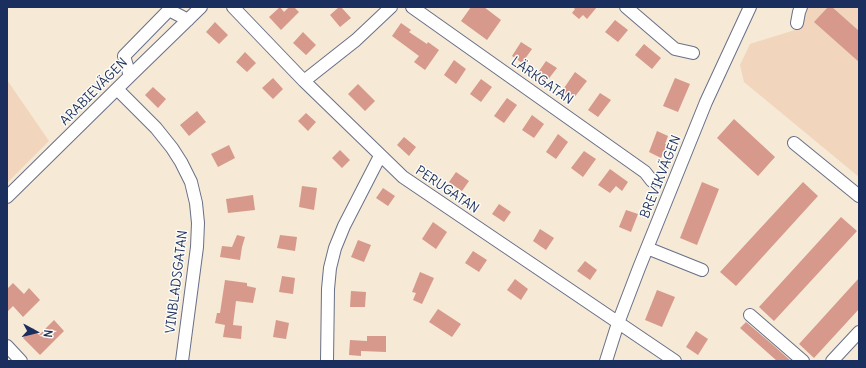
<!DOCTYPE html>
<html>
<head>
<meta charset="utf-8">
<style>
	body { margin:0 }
	#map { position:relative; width:866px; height:368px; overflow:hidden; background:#f6e9d5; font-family:Delius,sans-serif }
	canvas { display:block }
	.frame { position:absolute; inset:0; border:8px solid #1b2f5e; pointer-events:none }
	.north { position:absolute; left:16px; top:312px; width:40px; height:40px; -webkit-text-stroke:3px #fdfcf7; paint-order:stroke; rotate:97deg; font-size:11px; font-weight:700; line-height:16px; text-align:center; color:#1b2f5e }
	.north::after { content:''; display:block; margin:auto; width:14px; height:18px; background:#1b2f5e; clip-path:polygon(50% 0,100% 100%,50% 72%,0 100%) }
</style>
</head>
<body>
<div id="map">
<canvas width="866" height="368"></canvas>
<div class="frame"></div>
<div class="north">N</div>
</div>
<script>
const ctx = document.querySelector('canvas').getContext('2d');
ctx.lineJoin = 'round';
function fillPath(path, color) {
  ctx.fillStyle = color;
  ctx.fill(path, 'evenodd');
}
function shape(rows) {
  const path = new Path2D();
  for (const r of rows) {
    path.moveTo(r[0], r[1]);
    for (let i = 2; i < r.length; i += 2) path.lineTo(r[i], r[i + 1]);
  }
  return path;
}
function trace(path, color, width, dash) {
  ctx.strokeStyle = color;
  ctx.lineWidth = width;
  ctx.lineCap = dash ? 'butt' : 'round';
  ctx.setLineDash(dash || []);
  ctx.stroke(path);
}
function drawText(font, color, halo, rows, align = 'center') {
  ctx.font = font + ' Delius,sans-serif';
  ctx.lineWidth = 3;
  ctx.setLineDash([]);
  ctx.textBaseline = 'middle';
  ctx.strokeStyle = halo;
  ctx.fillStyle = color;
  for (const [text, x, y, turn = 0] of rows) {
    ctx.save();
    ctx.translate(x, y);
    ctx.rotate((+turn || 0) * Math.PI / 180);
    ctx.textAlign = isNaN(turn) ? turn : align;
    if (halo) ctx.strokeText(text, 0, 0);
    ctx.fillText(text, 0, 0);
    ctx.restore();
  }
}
fillPath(shape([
	[808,7,859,7,859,177,744,82,740,65,750,44,795,30],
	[7,80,49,141,7,183]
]), '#f1d5bd');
fillPath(shape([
	[280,7,284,12,289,7,294,7,299,12,281,30,269,17],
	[339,7,341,7,351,18,340,27,330,15],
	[471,7,484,7,501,20,487,40,461,21],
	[573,7,597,7,587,19,583,15,579,19,572,13,575,9],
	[828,7,832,7,859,31,859,62,814,22],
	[615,20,628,30,618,42,605,32],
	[215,22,228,35,219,44,206,32],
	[401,23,411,30,409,32,427,44,428,42,439,50,425,70,414,62,419,56,392,36],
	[303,32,316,45,306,55,293,43],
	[521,42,532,49,522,63,512,56],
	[644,44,661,58,652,69,635,55],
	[245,52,256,63,247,72,236,62],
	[454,60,466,69,456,84,444,75],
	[546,61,557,68,547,81,537,74],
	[575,72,587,81,573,99,562,91],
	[273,78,283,89,273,99,262,88],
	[675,78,690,84,678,112,663,106],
	[481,79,492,87,481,102,470,94],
	[358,84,375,101,365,111,348,94],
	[153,87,166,99,158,108,145,95],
	[600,93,611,100,598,117,588,110],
	[507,98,517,105,504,123,494,116],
	[197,111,206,122,189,136,180,125],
	[306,113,316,122,308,131,298,121],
	[532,115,544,124,534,138,522,130],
	[734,119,775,157,758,176,717,138],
	[657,131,668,136,665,144,667,145,661,158,649,152],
	[558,134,568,142,556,159,546,152],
	[404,137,416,147,409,156,397,145],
	[229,145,235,158,218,167,211,154],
	[340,150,350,160,342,168,332,158],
	[584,151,596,159,583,177,571,168],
	[610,169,628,182,622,191,616,186,610,193,598,185],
	[456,172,469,181,462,191,449,182],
	[702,182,719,189,697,245,680,238],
	[803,182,818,196,736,286,720,272],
	[302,186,317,188,314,210,299,207],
	[383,188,395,196,388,206,376,198],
	[253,195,255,210,228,213,226,199],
	[499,204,511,212,504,222,492,214],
	[626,210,638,214,631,232,619,227],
	[841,217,857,231,774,321,759,307],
	[433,222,447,232,436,249,422,239],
	[540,229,554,238,546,250,533,241],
	[237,235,245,237,242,247,240,260,220,257,222,246,232,247],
	[280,235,297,237,295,251,277,248],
	[358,240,371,245,364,262,351,257],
	[473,251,487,260,479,272,465,263],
	[585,261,597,270,590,280,577,271],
	[420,272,434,278,422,304,413,300,416,293,412,292],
	[282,276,295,278,293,294,279,292],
	[859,278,859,309,814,358,799,344],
	[515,279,528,289,521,300,507,290],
	[225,280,247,283,247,286,256,288,253,303,236,301,233,325,242,326,241,339,223,337,225,325,215,323,217,313,220,313],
	[13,283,24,294,29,288,40,300,23,317,13,306,7,312,7,289],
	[657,290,675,297,662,327,645,320],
	[351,291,366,292,365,307,350,307],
	[438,309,461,324,452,337,429,322],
	[54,320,64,331,40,355,23,338,33,328,39,335],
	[276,320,289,323,286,339,273,337],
	[746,322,773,345,791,361,777,361,740,328],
	[696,331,708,339,698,355,686,347],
	[367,336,386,336,386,352,361,351,361,356,349,355,350,340,367,341]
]), '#d6998c');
const minor = shape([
	[233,7,304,81,403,177,675,361],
	[412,7,645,172,652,181],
	[626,7,675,49,693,53],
	[797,23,799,12,801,7],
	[130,76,124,56,169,10,188,20],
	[304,81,356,40,391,7],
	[117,89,156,128,172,148,181,162,191,182,196,203,198,223,197,247,182,361],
	[794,143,859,196],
	[7,197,130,76,201,7],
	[647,248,702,270],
	[750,315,803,361],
	[7,346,21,361],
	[327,361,328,289,330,268,335,248,344,226,380,156],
	[606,361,618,323,639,268,706,102,750,7],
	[832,361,859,332]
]);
trace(minor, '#687088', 14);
trace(minor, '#fff', 12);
drawText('13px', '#1b2f5e', '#fdfcf7', [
	["LÄRKGATAN",542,81,35],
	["ARABIEVÄGEN",94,92,-45],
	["BREVIKVÄGEN",661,177,-68],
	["PERUGATAN",447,190,34],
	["VINBLADSGATAN",177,282,-83]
]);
</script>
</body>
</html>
